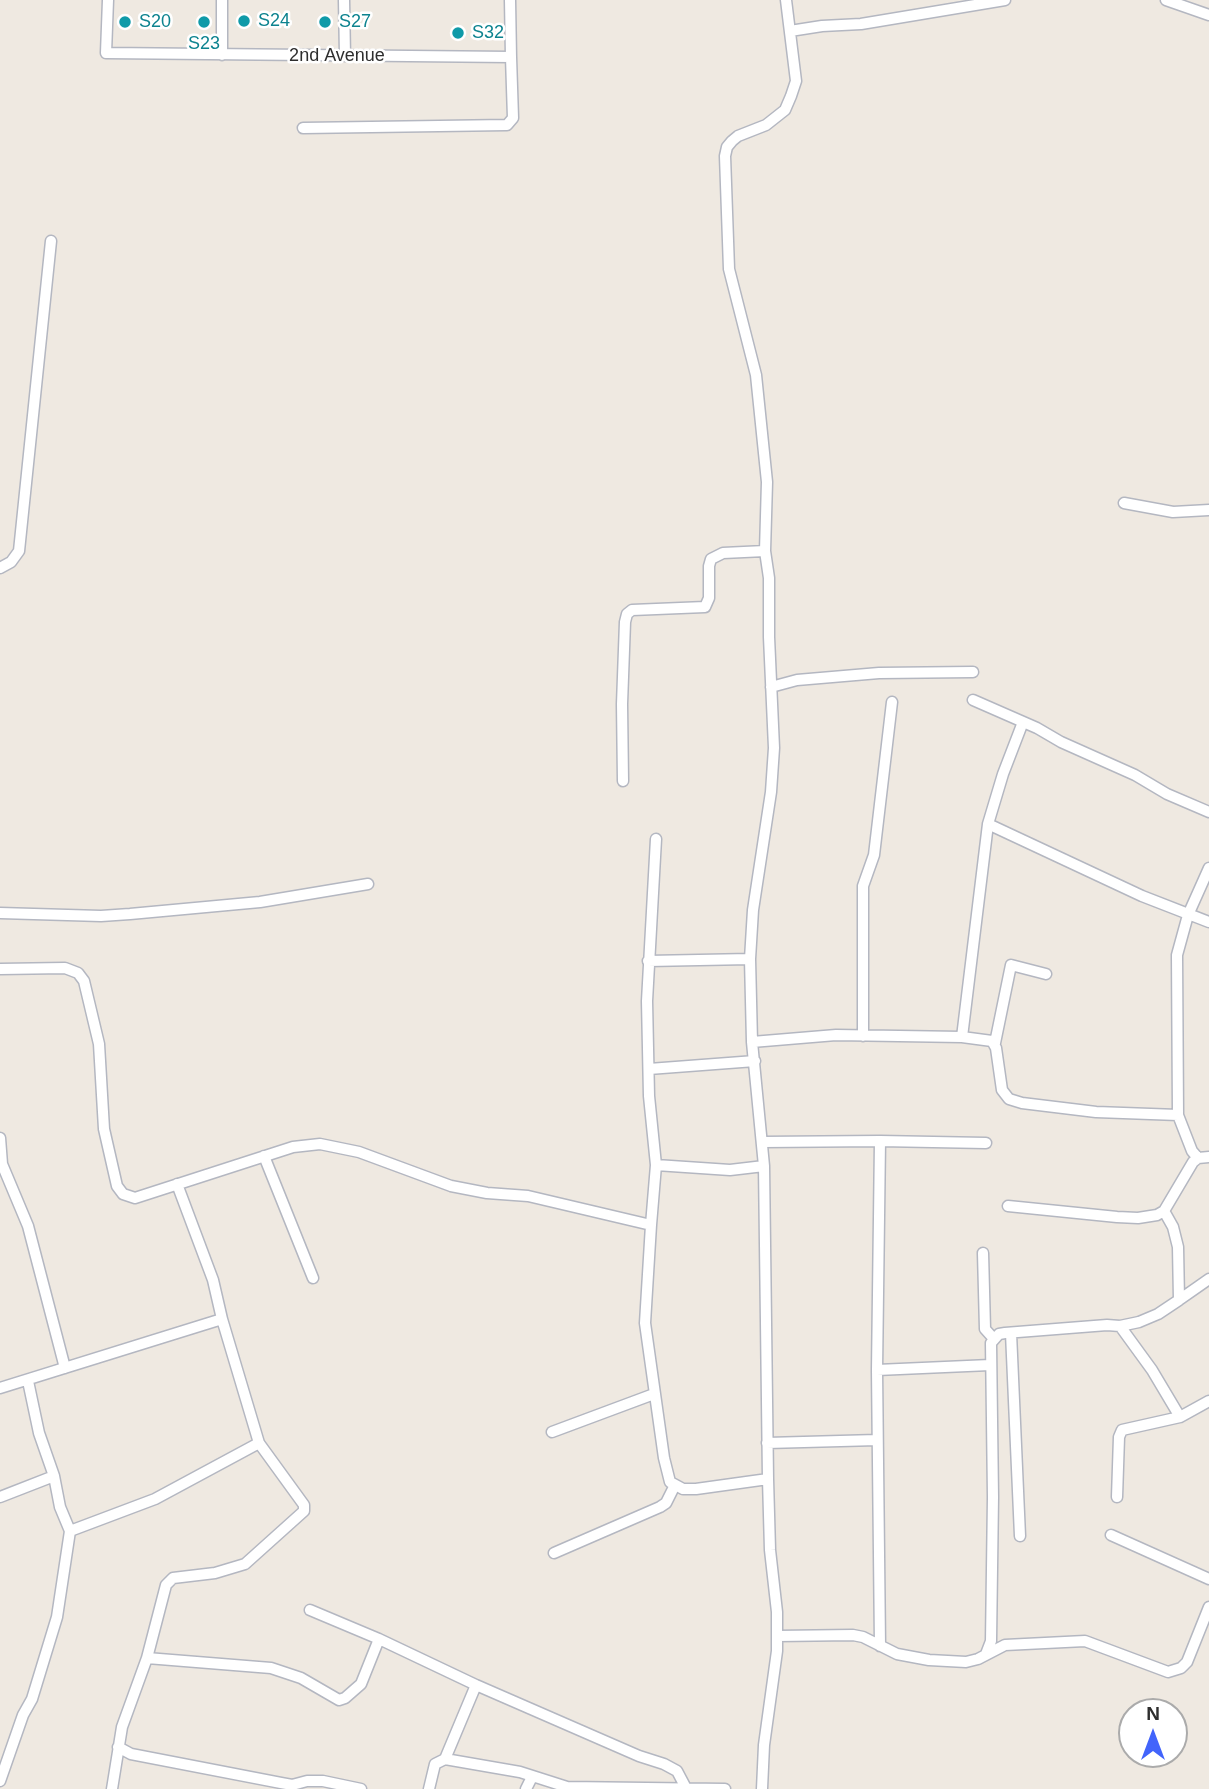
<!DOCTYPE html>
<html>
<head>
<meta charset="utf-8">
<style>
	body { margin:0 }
	#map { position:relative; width:1209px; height:1789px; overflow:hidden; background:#efe9e1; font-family:Helvetica,sans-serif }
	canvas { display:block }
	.north { position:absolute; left:1118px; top:1698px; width:70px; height:70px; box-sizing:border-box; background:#fff; border:2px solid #ababab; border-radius:50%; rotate:0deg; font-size:19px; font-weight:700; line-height:28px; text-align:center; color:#2e2e2e }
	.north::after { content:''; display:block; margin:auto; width:24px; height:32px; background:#4264fb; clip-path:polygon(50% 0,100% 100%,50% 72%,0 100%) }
</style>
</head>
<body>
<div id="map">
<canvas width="1209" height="1789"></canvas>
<div class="north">N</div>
</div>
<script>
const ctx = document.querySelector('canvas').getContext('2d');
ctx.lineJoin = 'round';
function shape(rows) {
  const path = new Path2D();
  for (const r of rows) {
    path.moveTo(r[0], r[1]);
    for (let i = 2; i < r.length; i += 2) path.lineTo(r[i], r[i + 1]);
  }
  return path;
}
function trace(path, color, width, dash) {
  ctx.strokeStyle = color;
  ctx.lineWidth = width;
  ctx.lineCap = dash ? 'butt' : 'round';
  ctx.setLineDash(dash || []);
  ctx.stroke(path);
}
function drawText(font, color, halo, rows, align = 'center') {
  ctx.font = font + ' Helvetica,sans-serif';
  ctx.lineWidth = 5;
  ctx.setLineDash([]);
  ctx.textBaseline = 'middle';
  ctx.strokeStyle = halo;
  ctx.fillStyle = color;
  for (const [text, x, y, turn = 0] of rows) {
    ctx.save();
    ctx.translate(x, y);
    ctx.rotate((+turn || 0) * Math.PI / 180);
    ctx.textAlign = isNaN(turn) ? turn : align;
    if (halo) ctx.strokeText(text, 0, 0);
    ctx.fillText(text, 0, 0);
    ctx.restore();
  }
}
const street = shape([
	[108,0,106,53,511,57,510,0],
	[344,0,345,56],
	[1166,0,1209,15],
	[790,31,822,26,861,24,1005,0],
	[222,55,222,0],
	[303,128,507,125,513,118,511,57],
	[1124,503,1173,512,1209,510],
	[0,568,11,562,19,551,51,241],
	[771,687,797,680,879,673,973,672],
	[973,700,1037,728,1061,742,1135,775,1167,794,1209,812],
	[623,781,622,704,625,622,627,614,632,610,705,607,709,598,709,566,711,559,723,553,765,551],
	[988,824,1142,896,1209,922],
	[0,913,101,916,130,914,260,902,368,884],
	[648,961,750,959],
	[0,969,65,968,78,973,84,981,99,1044,104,1129,117,1186,123,1194,135,1198,293,1147,320,1144,359,1152,451,1186,487,1193,528,1196,651,1225,656,1165,649,1096,647,1001,656,839],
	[863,1036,863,886,874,855,892,702],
	[962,1037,988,824,1003,774,1023,722],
	[752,1042,836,1035,962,1037,992,1041,996,1048,1002,1090,1009,1099,1022,1103,1096,1112,1178,1115],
	[995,1043,1011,965,1046,974],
	[649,1069,755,1061],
	[0,1138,2,1164,28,1226,65,1368],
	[880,1141,986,1143],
	[763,1142,880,1141,877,1370],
	[264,1156,313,1278],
	[1198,1158,1192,1151,1178,1115,1177,955,1188,915,1209,868],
	[656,1165,730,1170,764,1166],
	[1008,1206,1117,1217,1138,1218,1157,1215,1164,1211,1193,1162,1198,1158,1209,1157],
	[651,1225,645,1323,664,1458,670,1482,683,1489,696,1489,768,1479],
	[983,1253,985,1329,994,1339],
	[1179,1300,1209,1279],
	[1120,1326,1152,1370,1180,1417],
	[1011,1333,1020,1536],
	[0,1388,222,1319,213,1280,177,1184],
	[552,1432,654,1394],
	[767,1443,877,1440],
	[0,1497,54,1476],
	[1117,1497,1119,1437,1122,1430,1180,1417,1209,1401],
	[70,1531,155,1499,259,1443],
	[1111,1535,1209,1579],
	[554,1553,660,1507,666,1503,675,1485],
	[310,1610,379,1639,476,1685,639,1756,664,1764,677,1771,686,1788],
	[777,1636,853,1635,863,1637,897,1654,929,1660,966,1662,978,1659,1005,1645,1085,1641,1168,1672,1181,1668,1187,1662,1209,1607],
	[880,1646,877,1370,990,1365],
	[986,1654,991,1641,993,1497,991,1343,999,1334,1005,1333,1107,1325,1120,1326,1139,1322,1158,1314,1179,1300,1178,1247,1173,1227,1164,1211],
	[147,1658,271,1668,301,1678,339,1700,345,1698,361,1684,379,1639],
	[118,1747,131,1754,281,1783,292,1785,307,1781,323,1781,361,1789],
	[445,1759,476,1685],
	[0,1781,23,1715,32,1699,57,1617,70,1531,60,1507,54,1476,39,1433,28,1381],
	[112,1789,122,1727,147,1658,166,1585,173,1578,215,1573,245,1564,304,1511,304,1505,259,1443,222,1319],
	[429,1789,435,1764,445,1759,520,1772,567,1787,725,1789],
	[526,1789,532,1777],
	[762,1789,764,1745,777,1651,777,1612,770,1550,768,1479,764,1166,752,1042,750,959,753,910,771,792,774,748,769,637,769,578,765,551,767,482,756,375,729,269,725,156,727,147,732,141,738,136,766,125,785,110,791,96,796,81,786,0]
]);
trace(street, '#b4b7c1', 13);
trace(street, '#fff', 10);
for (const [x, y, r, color] of [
	[244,21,7,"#0f9aa8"],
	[125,22,7,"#0f9aa8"],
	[204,22,7,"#0f9aa8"],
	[325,22,7,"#0f9aa8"],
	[458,33,7,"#0f9aa8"]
]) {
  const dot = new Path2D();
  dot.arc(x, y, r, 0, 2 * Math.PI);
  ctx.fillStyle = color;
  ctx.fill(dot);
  trace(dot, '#fff', 2.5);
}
drawText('18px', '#0d838f', '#fff', [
	["S24",258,21],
	["S20",139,22],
	["S27",339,22],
	["S32",472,33],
	["S23",204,44,"center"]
], 'left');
drawText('18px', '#2e2e2e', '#fff', [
	["2nd Avenue",337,56]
]);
</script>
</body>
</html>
